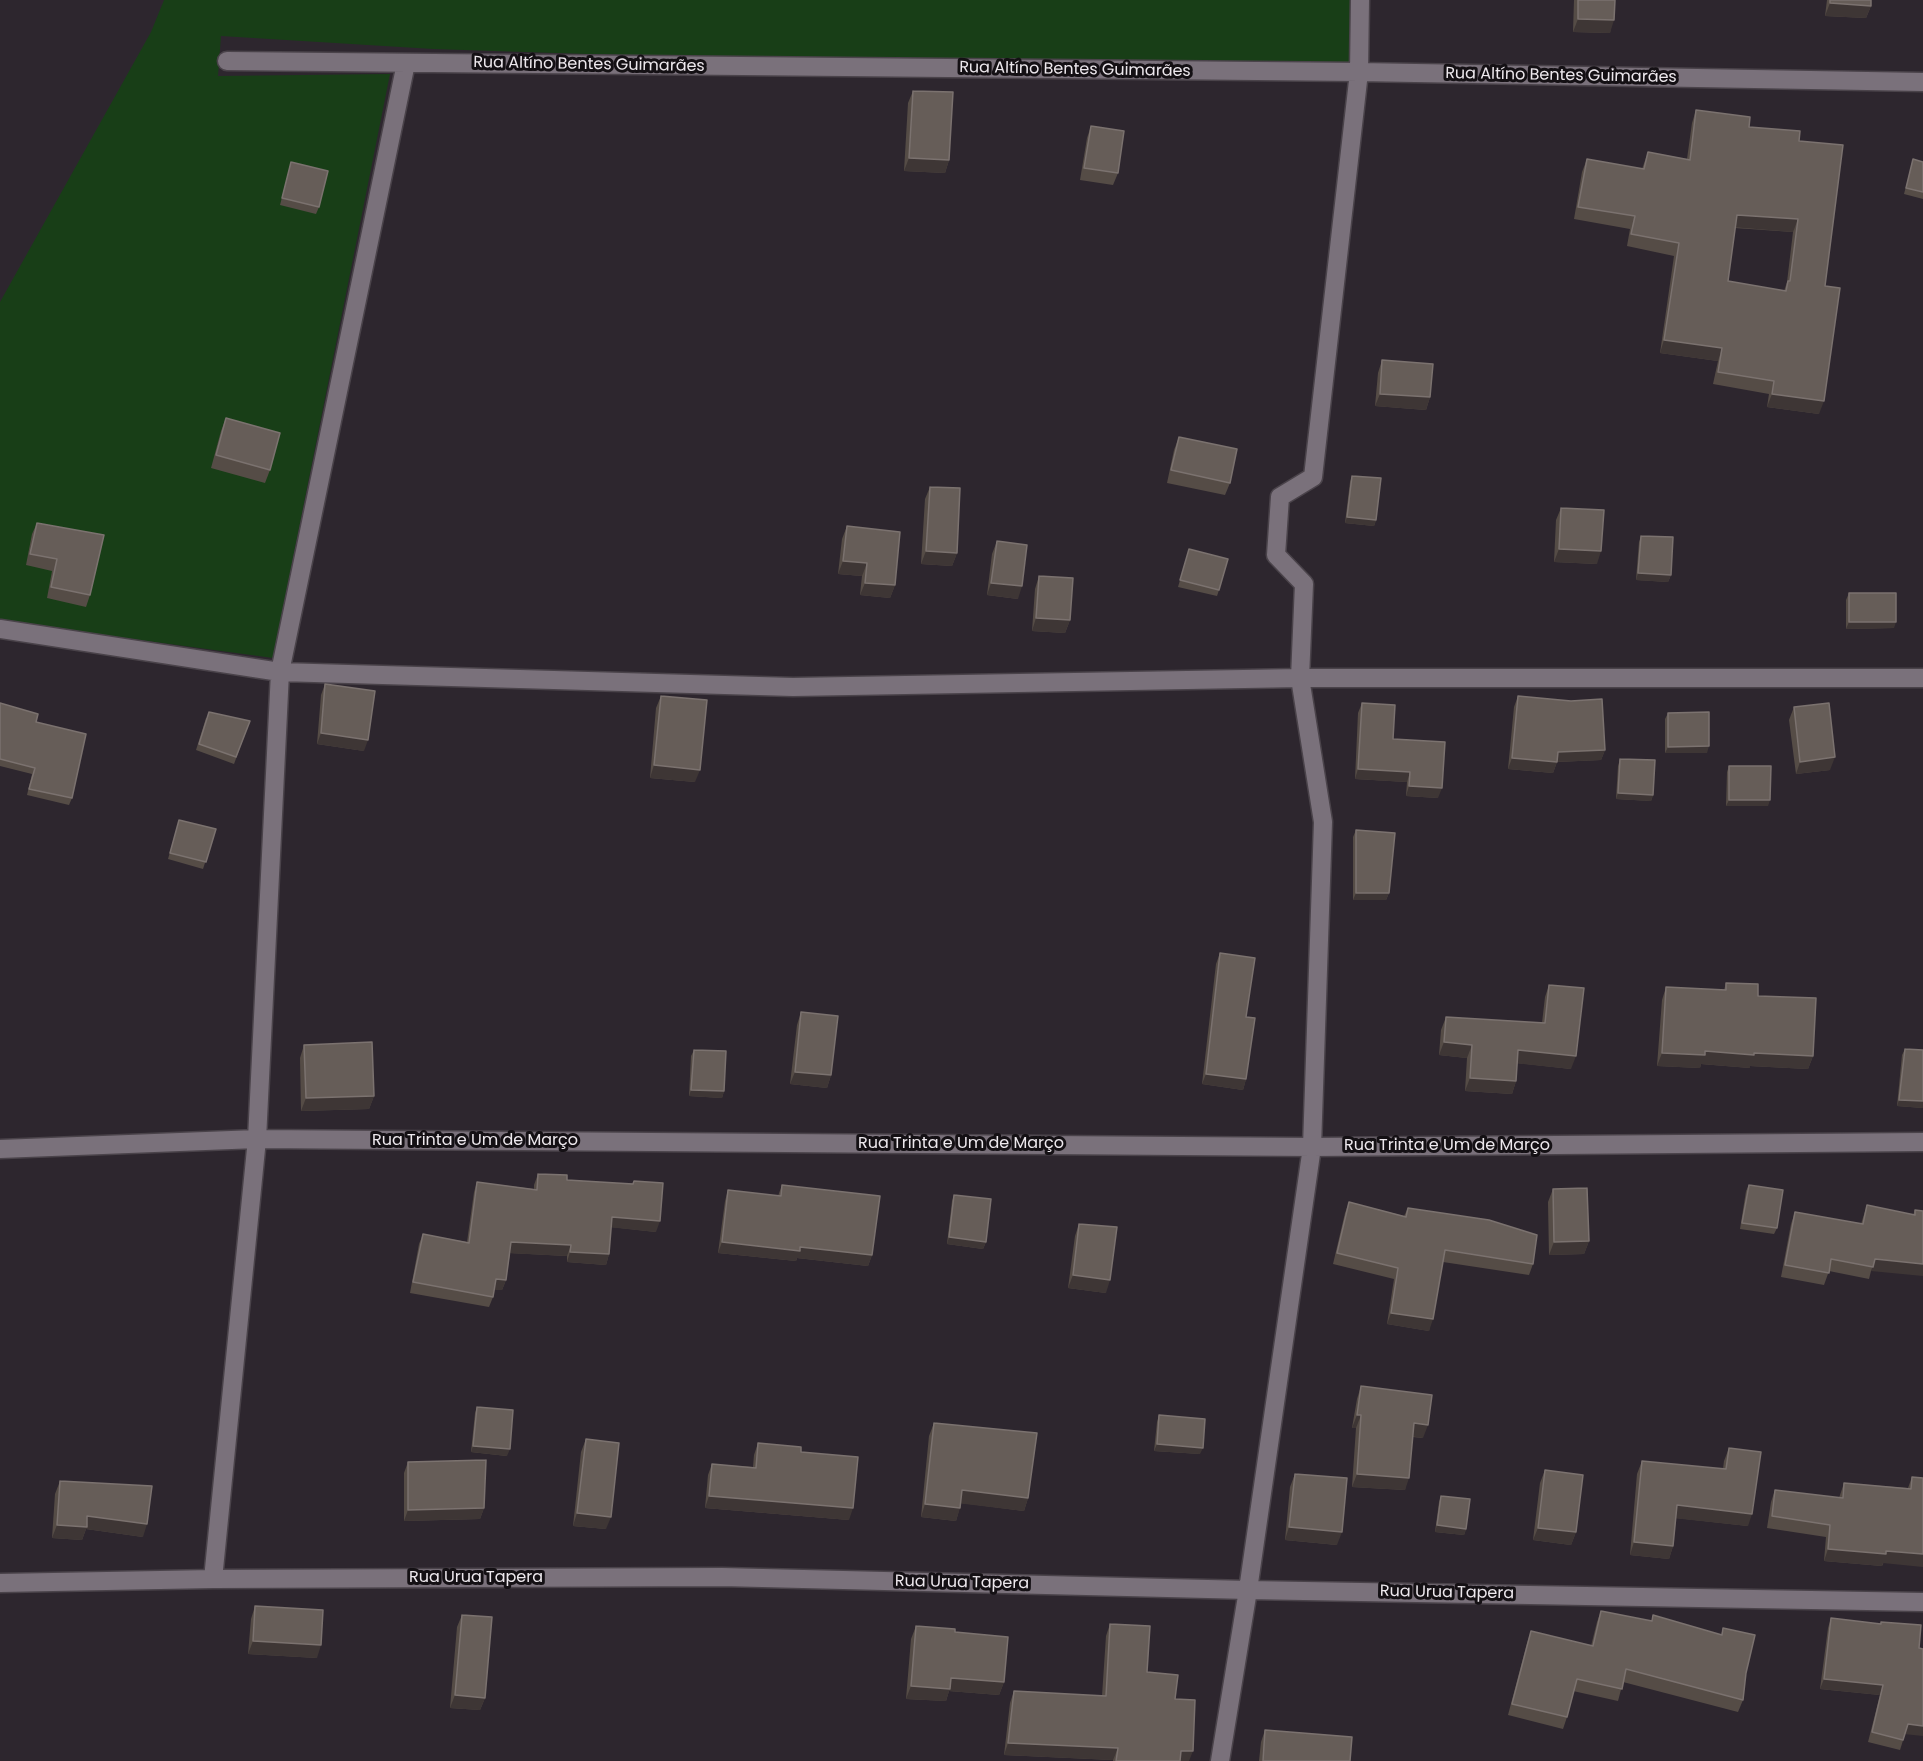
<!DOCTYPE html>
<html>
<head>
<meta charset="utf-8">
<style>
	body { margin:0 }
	canvas { display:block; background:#2d262e }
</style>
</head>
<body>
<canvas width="1923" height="1761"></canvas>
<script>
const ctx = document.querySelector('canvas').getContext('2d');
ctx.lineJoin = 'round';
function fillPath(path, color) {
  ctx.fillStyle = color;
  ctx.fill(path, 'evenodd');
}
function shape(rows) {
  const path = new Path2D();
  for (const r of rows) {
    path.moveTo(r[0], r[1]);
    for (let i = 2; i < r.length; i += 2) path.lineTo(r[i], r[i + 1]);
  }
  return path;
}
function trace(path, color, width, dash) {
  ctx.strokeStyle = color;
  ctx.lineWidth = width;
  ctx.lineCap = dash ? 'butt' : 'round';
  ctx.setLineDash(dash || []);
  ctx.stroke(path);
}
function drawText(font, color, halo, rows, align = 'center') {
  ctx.font = font + ' Poppins,sans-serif';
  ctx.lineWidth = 6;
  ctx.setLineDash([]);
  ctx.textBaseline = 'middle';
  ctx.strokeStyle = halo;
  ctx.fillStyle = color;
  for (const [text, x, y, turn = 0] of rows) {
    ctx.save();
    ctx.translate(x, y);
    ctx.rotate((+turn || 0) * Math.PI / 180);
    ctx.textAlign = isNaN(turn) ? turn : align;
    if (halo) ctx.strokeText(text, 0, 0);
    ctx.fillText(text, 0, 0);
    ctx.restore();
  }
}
fillPath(shape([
	[164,0,1354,0,1353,65,770,60,433,49,221,36,218,76,390,74,273,658,0,621,0,302,151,32]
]), '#183e17');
const minor = shape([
	[227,61,1359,72,1923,82],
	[0,629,280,672,793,687,1300,678,1923,678],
	[0,1149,257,1139,1312,1147,1923,1142],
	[213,1579,257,1139,280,672,406,63],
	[0,1583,213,1579,722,1577,1248,1590,1923,1602],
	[1220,1761,1248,1590,1312,1147,1323,822,1300,678,1304,584,1276,555,1280,497,1313,477,1359,72,1360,0]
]);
trace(minor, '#4a434a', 21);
trace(minor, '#7a717b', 18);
fillPath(shape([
	[1574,0,1615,0,1610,33,1573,32],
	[1827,0,1871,0,1871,6,1866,18,1825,16],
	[913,91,949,160,945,173,904,171,908,103],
	[1696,110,1749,127,1799,141,1825,286,1819,414,1767,407,1769,394,1713,384,1718,361,1660,353,1674,256,1627,246,1630,229,1574,219,1582,172,1587,159,1642,169,1648,152,1687,159,1692,123],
	[1735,228,1793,232,1787,282,1784,291,1728,281],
	[1091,126,1118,173,1113,185,1080,180,1087,138],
	[1913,159,1923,162,1923,199,1904,194],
	[291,162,319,207,316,214,280,205],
	[1382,360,1430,397,1426,410,1375,406,1378,373],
	[226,418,270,470,265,483,211,468,221,431],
	[1179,437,1230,483,1225,495,1167,483,1174,450],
	[1352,476,1376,520,1374,526,1345,523,1350,482],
	[930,487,957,553,952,566,921,564,925,499],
	[1561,508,1597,564,1554,562,1556,520],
	[37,523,90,595,86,607,47,598,52,571,26,565,32,534],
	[847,526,895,585,890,598,860,595,862,576,838,574,842,539],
	[1641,536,1671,575,1668,582,1636,580,1639,542],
	[997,541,1018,599,987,595,992,554],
	[1189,549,1219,590,1217,596,1178,587],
	[1039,576,1070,620,1065,633,1032,631,1035,589],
	[1849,593,1894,628,1846,629,1846,600],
	[325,684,364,751,317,744,321,695],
	[661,696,695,782,650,778,656,708],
	[1518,696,1605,750,1601,760,1557,762,1553,773,1508,769,1514,707],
	[0,703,36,722,72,798,69,805,27,795,32,774,0,766],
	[1362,703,1393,739,1438,798,1406,796,1407,782,1355,779,1358,713],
	[1794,707,1830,770,1796,774,1789,720],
	[1668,713,1707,753,1665,753,1665,719],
	[206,718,250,721,234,764,196,750],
	[1620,759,1653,795,1651,801,1616,799,1618,766],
	[1729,766,1768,806,1726,806,1727,772],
	[179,820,216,829,203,869,168,859],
	[1356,830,1389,893,1386,900,1353,900,1353,837],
	[1220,953,1246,1017,1246,1079,1243,1090,1202,1084,1216,964],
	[1726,983,1758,996,1813,1056,1808,1069,1750,1066,1750,1068,1701,1064,1700,1068,1657,1066,1662,1000,1666,987,1724,990],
	[1549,985,1571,1069,1517,1063,1516,1081,1512,1094,1465,1091,1467,1058,1439,1055,1441,1030,1446,1017,1542,1023,1545,997],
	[801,1012,831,1075,827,1088,790,1084,797,1025],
	[304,1045,374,1096,369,1109,301,1111,300,1058],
	[1905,1049,1923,1050,1923,1108,1897,1106,1902,1055],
	[694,1050,724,1091,722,1098,689,1096,691,1056],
	[538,1174,567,1180,633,1184,634,1181,656,1232,611,1227,609,1254,606,1265,567,1262,567,1256,510,1253,506,1280,502,1290,494,1290,493,1297,489,1307,410,1293,419,1244,423,1234,467,1242,474,1192,477,1182,534,1189,534,1185],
	[782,1185,872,1255,868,1266,797,1258,796,1261,718,1253,725,1201,728,1190,778,1196],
	[1749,1185,1777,1228,1774,1234,1740,1229,1746,1191],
	[1553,1189,1589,1241,1584,1254,1549,1255,1548,1202],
	[954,1195,986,1242,983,1249,947,1244,952,1201],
	[1349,1202,1404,1216,1408,1208,1533,1264,1529,1275,1443,1262,1429,1331,1387,1324,1394,1279,1333,1264,1345,1213],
	[1867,1205,1913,1215,1915,1210,1923,1211,1871,1271,1869,1279,1829,1271,1824,1285,1781,1277,1791,1224,1795,1212,1861,1224],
	[1079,1224,1106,1293,1068,1288,1075,1236],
	[1361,1386,1423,1438,1413,1437,1405,1490,1352,1487,1356,1428,1352,1428,1357,1399],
	[477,1407,507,1456,471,1452,475,1413],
	[1159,1415,1200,1454,1154,1451,1157,1422],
	[934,1423,1028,1498,1024,1511,961,1503,956,1521,921,1517,929,1436],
	[586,1439,606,1529,573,1526,581,1452],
	[758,1443,801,1452,849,1520,705,1508,708,1475,712,1464,753,1467,754,1455],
	[1729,1448,1748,1526,1676,1518,1673,1546,1669,1559,1630,1555,1637,1474,1642,1461,1723,1469,1724,1461],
	[408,1462,484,1508,480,1519,404,1521,404,1473],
	[1545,1470,1576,1532,1571,1545,1533,1540,1540,1483],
	[1295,1474,1337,1545,1285,1540,1290,1487],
	[1912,1477,1923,1478,1882,1566,1824,1561,1826,1537,1767,1528,1771,1502,1775,1490,1839,1498,1844,1483,1908,1488],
	[60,1481,143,1537,86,1529,82,1540,52,1538,55,1494],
	[1441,1496,1466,1529,1464,1535,1435,1532,1439,1502],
	[255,1606,317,1658,248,1654,251,1619],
	[1601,1611,1721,1635,1723,1628,1746,1673,1743,1700,1738,1712,1623,1682,1618,1701,1573,1691,1567,1717,1563,1729,1508,1715,1527,1643,1531,1631,1591,1646,1597,1622],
	[462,1615,485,1698,480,1710,450,1708,457,1627],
	[1831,1618,1880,1624,1905,1734,1900,1750,1868,1742,1880,1695,1820,1689,1828,1628],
	[1110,1624,1147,1672,1175,1699,1189,1761,1113,1761,1113,1760,1004,1755,1010,1703,1014,1691,1102,1696,1106,1636],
	[916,1626,955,1632,1004,1682,999,1695,949,1691,946,1701,906,1699,911,1639],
	[1265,1730,1350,1761,1259,1761,1261,1742]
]), '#554c46');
fillPath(shape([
	[1830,3,1871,6,1866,18,1825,16],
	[1578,19,1614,20,1610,33,1573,32],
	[909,158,949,160,945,173,904,171],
	[1737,215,1798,219,1793,232,1732,227],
	[1664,340,1722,348,1718,361,1660,353],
	[1380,394,1430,397,1426,410,1375,406],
	[1772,394,1824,401,1819,414,1767,407],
	[1347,517,1376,520,1374,526,1345,523],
	[1559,549,1601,551,1597,564,1554,562],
	[926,551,957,553,952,566,921,564],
	[843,561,867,563,862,576,838,574],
	[1638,573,1671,575,1668,582,1636,580],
	[865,583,895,585,890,598,860,595],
	[991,583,1022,586,1018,599,987,595],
	[1036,618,1070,620,1065,633,1032,631],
	[1849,622,1896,622,1894,628,1846,629],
	[321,733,368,740,364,751,317,744],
	[1709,746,1707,753,1665,753,1668,747],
	[1605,750,1601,760,1555,762,1557,762,1553,773,1508,769,1512,758,1558,752],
	[1835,757,1830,770,1796,774,1800,762],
	[654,765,700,770,695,782,650,778],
	[1358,769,1410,772,1407,782,1355,779],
	[1409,786,1442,788,1438,798,1406,796],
	[1618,793,1653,795,1651,801,1616,799],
	[1729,800,1770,800,1768,806,1726,806],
	[1356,893,1389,893,1386,900,1353,900],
	[1444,1042,1472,1045,1467,1058,1439,1055],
	[1518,1050,1576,1056,1571,1069,1514,1063],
	[1705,1051,1754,1053,1813,1056,1808,1069,1750,1066,1750,1068,1701,1064,1700,1068,1657,1066,1662,1053],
	[795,1072,831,1075,827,1088,790,1084],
	[1206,1074,1246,1079,1243,1090,1202,1084],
	[1470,1078,1516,1081,1512,1094,1465,1091],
	[691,1090,724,1091,722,1098,689,1096],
	[374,1096,369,1109,301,1111,306,1098],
	[1899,1100,1923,1101,1923,1108,1897,1106],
	[612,1217,660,1221,656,1232,608,1227],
	[949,1237,986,1242,983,1249,947,1244],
	[1589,1241,1584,1254,1549,1255,1554,1242],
	[511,1242,571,1245,567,1256,507,1253],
	[722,1242,800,1247,872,1255,868,1266,797,1258,796,1261,718,1253],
	[570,1252,609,1254,606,1265,567,1262],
	[1875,1259,1923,1264,1923,1276,1871,1271],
	[1073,1275,1110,1280,1106,1293,1068,1288],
	[496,1279,506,1280,502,1290,492,1290],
	[1391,1313,1433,1319,1429,1331,1387,1324],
	[1357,1415,1361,1415,1356,1428,1352,1428],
	[1414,1423,1428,1425,1423,1438,1410,1436],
	[1157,1444,1203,1448,1200,1454,1154,1451],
	[473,1446,510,1449,507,1456,471,1452],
	[1357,1474,1409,1478,1405,1490,1352,1487],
	[962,1490,1028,1498,1024,1511,957,1503],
	[709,1496,853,1508,849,1520,705,1508],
	[925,1504,960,1508,956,1521,921,1517],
	[1677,1505,1752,1514,1748,1526,1673,1518],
	[484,1508,480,1519,404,1521,408,1510],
	[577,1513,611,1517,606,1529,573,1526],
	[87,1516,147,1524,143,1537,86,1529,82,1540,52,1538,57,1525],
	[1437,1525,1466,1529,1464,1535,1435,1532],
	[1289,1527,1342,1532,1337,1545,1285,1540],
	[1538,1528,1576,1532,1571,1545,1533,1540],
	[1634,1542,1673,1546,1669,1559,1630,1555],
	[1828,1549,1886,1551,1923,1554,1923,1567,1883,1563,1882,1566,1824,1561],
	[253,1641,321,1645,317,1658,248,1654],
	[951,1678,1004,1682,999,1695,949,1691,946,1701,906,1699,911,1686],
	[1824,1679,1883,1685,1880,1695,1820,1689],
	[455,1695,485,1698,480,1710,450,1708],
	[1908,1724,1923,1726,1923,1736,1904,1734],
	[1008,1743,1118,1748,1113,1760,1004,1755],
	[1181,1751,1193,1751,1189,1761,1178,1761]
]), '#3e3635');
const building = shape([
	[1578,0,1615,0,1614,20,1578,19,1578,0],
	[1830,0,1871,0,1871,6,1830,3,1830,0],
	[913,91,953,92,949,160,909,158,913,91],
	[1696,110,1750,117,1749,127,1800,131,1799,141,1843,145,1825,286,1840,288,1824,401,1772,394,1774,381,1718,372,1722,348,1664,340,1679,243,1631,234,1635,216,1578,207,1587,159,1644,169,1648,152,1690,160,1696,110],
	[1737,215,1798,219,1790,281,1788,281,1786,291,1728,281,1737,215],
	[1091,126,1124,131,1118,173,1084,168,1091,126],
	[1913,159,1923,162,1923,192,1906,188,1913,159],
	[291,162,328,171,319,207,282,198,291,162],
	[1382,360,1433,364,1430,397,1380,394,1382,360],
	[226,418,280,433,270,470,216,455,226,418],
	[1179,437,1237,449,1230,483,1171,470,1179,437],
	[1352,476,1381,478,1376,520,1347,517,1352,476],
	[930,487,960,488,957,553,926,551,930,487],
	[1561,508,1604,510,1601,551,1559,549,1561,508],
	[37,523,104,535,90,595,51,587,57,559,30,554,37,523],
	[847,526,900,532,895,585,865,583,867,563,843,561,847,526],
	[1641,536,1673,537,1671,575,1638,573,1641,536],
	[997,541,1027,545,1022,586,991,583,997,541],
	[1189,549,1228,559,1219,590,1180,580,1189,549],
	[1039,576,1073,578,1070,620,1036,618,1039,576],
	[1849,593,1896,593,1896,622,1849,622,1849,593],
	[325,684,375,691,368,740,321,733,325,684],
	[661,696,707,700,700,770,654,765,661,696],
	[1518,696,1571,701,1602,699,1605,750,1558,752,1557,762,1512,758,1518,696],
	[0,703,38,714,36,722,86,734,72,798,29,789,35,768,0,759,0,703],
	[1362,703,1395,705,1393,739,1445,742,1442,788,1409,786,1410,772,1358,769,1362,703],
	[1829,703,1835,757,1800,762,1794,707,1829,703],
	[209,712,250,721,236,757,199,744,209,712],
	[1709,712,1709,746,1668,747,1668,713,1709,712],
	[1620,759,1655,760,1653,795,1618,793,1620,759],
	[1729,766,1771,766,1770,800,1729,800,1729,766],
	[179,820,216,829,206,862,170,853,179,820],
	[1356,830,1395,833,1389,893,1356,893,1356,830],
	[1220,953,1255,958,1246,1017,1255,1018,1246,1079,1206,1074,1220,953],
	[1726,983,1758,984,1758,996,1816,998,1813,1056,1754,1053,1754,1055,1705,1051,1705,1055,1662,1053,1666,987,1726,990,1726,983],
	[1549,985,1584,988,1576,1056,1518,1050,1516,1081,1470,1078,1472,1045,1444,1042,1446,1017,1545,1023,1549,985],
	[801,1012,838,1016,831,1075,795,1072,801,1012],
	[372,1042,374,1096,306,1098,304,1045,372,1042],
	[1905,1049,1923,1050,1923,1101,1899,1100,1905,1049],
	[694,1050,726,1051,724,1091,691,1090,694,1050],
	[538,1174,567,1175,567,1180,633,1184,634,1181,663,1183,660,1221,612,1217,609,1254,570,1252,571,1245,511,1242,506,1280,496,1279,493,1297,413,1282,423,1234,469,1243,477,1182,537,1190,538,1174],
	[782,1185,880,1196,872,1255,800,1247,800,1251,722,1242,728,1190,781,1196,782,1185],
	[1749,1185,1783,1190,1777,1228,1742,1223,1749,1185],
	[1587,1188,1589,1241,1554,1242,1553,1189,1587,1188],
	[954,1195,991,1199,986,1242,949,1237,954,1195],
	[1349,1202,1406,1217,1408,1208,1489,1220,1537,1235,1533,1264,1445,1250,1433,1319,1391,1313,1398,1268,1337,1253,1349,1202],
	[1867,1205,1915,1215,1915,1210,1923,1211,1923,1264,1875,1259,1873,1267,1831,1259,1829,1273,1785,1265,1795,1212,1863,1224,1867,1205],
	[1079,1224,1117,1227,1110,1280,1073,1275,1079,1224],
	[1361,1386,1432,1395,1428,1425,1414,1423,1409,1478,1357,1474,1361,1415,1357,1415,1361,1386],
	[477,1407,513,1410,510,1449,473,1446,477,1407],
	[1159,1415,1205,1419,1203,1448,1157,1444,1159,1415],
	[934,1423,1037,1433,1028,1498,962,1490,960,1508,925,1504,934,1423],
	[586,1439,619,1443,611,1517,577,1513,586,1439],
	[758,1443,801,1447,801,1452,858,1457,853,1508,709,1496,712,1464,756,1468,758,1443],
	[1729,1448,1761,1452,1752,1514,1677,1505,1673,1546,1634,1542,1642,1461,1726,1469,1729,1448],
	[486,1460,484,1508,408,1510,408,1462,486,1460],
	[1545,1470,1583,1475,1576,1532,1538,1528,1545,1470],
	[1295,1474,1347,1478,1342,1532,1289,1527,1295,1474],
	[1912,1477,1923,1478,1923,1554,1886,1551,1886,1554,1828,1549,1830,1525,1772,1516,1775,1490,1843,1498,1844,1483,1911,1489,1912,1477],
	[60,1481,152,1486,147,1524,87,1516,87,1527,57,1525,60,1481],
	[1441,1496,1470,1499,1466,1529,1437,1525,1441,1496],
	[255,1606,323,1610,321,1645,253,1641,255,1606],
	[1601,1611,1652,1621,1653,1615,1722,1635,1723,1628,1755,1635,1746,1673,1743,1700,1626,1669,1622,1689,1577,1679,1567,1717,1512,1704,1531,1631,1593,1646,1601,1611],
	[462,1615,492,1617,485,1698,455,1695,462,1615],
	[1831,1618,1881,1624,1881,1622,1921,1625,1919,1648,1923,1649,1923,1726,1908,1724,1903,1740,1872,1732,1883,1685,1824,1679,1831,1618],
	[1110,1624,1150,1626,1147,1672,1178,1675,1175,1699,1195,1700,1193,1751,1181,1751,1180,1761,1116,1761,1118,1748,1008,1743,1014,1691,1106,1696,1110,1624],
	[916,1626,955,1629,955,1632,1008,1637,1004,1682,951,1678,950,1689,911,1686,916,1626],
	[1265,1730,1352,1737,1350,1761,1263,1761,1265,1730]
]);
fillPath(building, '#665d58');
trace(building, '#7b726f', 1.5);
drawText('16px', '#ede8ed', '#141014', [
	["Rua Altíno Bentes Guimarães",589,65,1],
	["Rua Altíno Bentes Guimarães",1075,70,1],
	["Rua Altíno Bentes Guimarães",1561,76,1],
	["Rua Trinta e Um de Março",475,1141],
	["Rua Trinta e Um de Março",961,1144],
	["Rua Trinta e Um de Março",1447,1146],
	["Rua Urua Tapera",476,1578],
	["Rua Urua Tapera",962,1583,1],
	["Rua Urua Tapera",1447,1593,1]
]);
</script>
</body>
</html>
